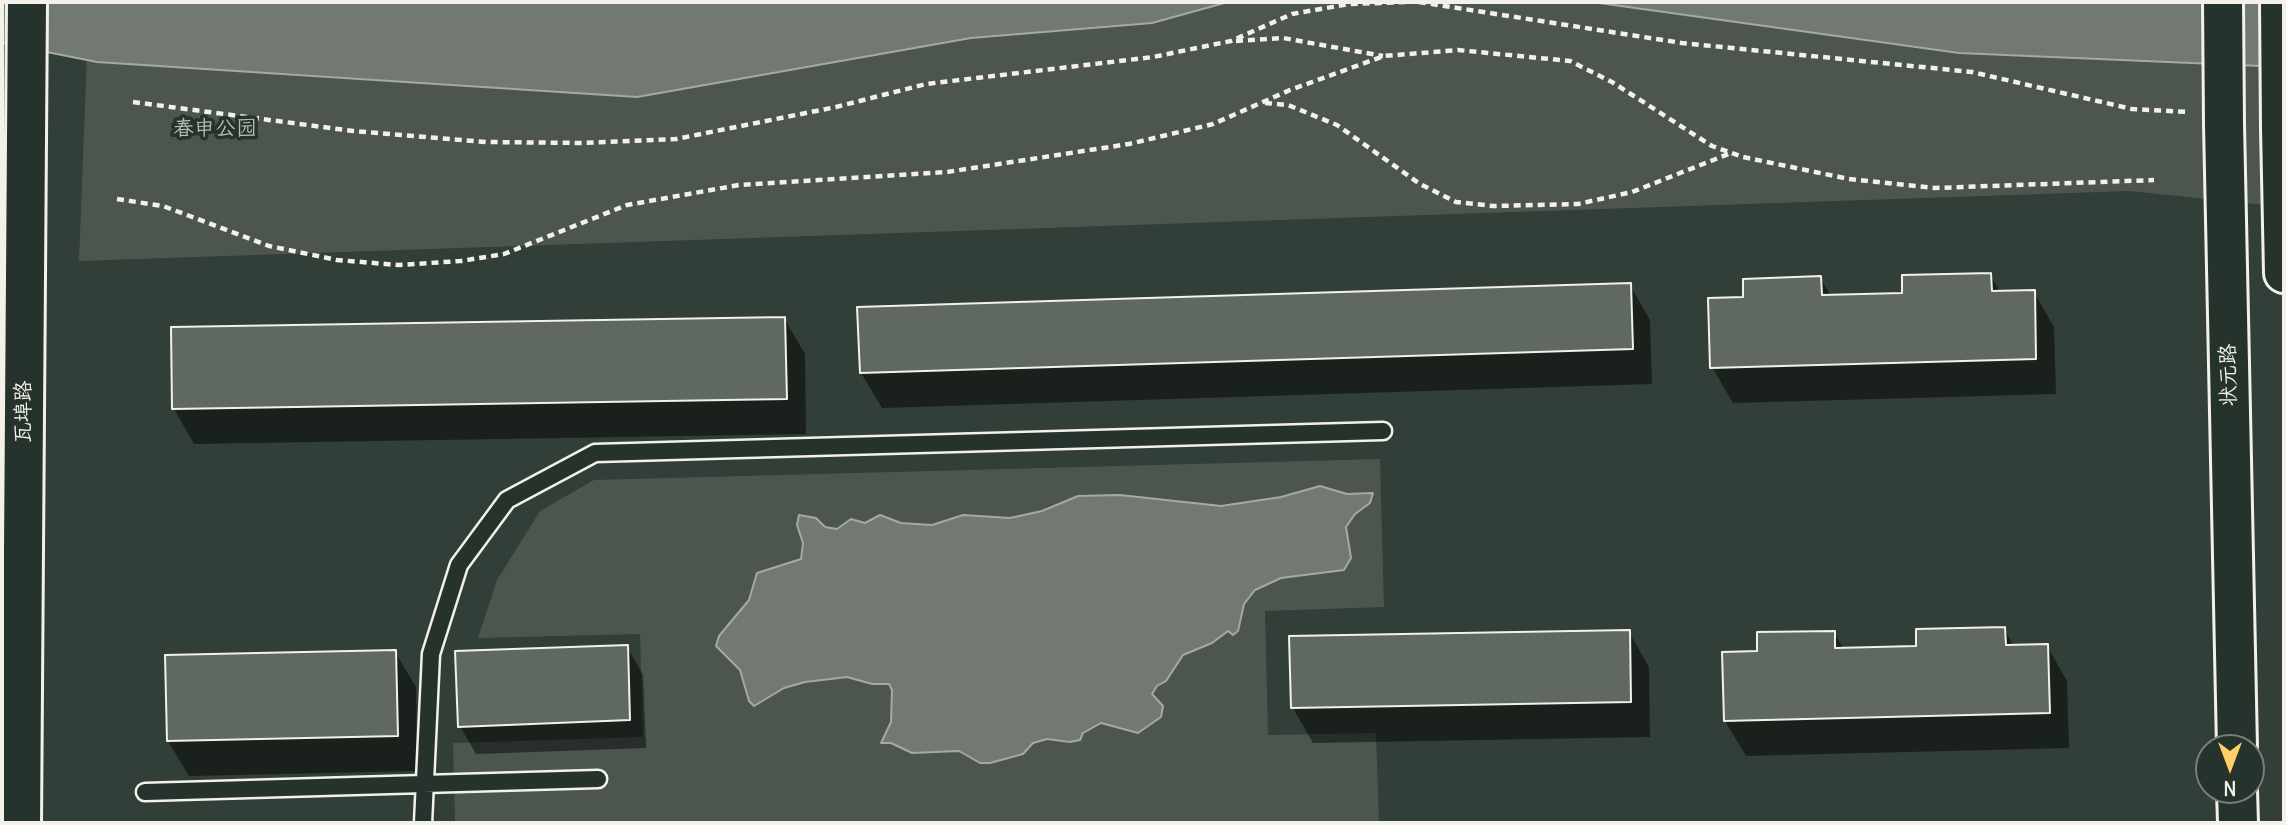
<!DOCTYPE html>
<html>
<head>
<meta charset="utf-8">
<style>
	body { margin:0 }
	#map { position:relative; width:2286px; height:825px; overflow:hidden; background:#323e38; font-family:Delius,sans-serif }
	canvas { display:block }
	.frame { position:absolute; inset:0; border:4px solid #f4f1e8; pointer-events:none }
	.north { position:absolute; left:2195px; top:734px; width:70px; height:70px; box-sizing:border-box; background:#26332d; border:2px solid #787f78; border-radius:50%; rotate:180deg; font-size:19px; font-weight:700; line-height:28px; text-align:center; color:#f4f1e8 }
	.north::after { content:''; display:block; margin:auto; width:24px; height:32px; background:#ffd166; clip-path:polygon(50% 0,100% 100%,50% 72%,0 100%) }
</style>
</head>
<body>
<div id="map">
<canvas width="2286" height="825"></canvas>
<div class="frame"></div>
<div class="north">N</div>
</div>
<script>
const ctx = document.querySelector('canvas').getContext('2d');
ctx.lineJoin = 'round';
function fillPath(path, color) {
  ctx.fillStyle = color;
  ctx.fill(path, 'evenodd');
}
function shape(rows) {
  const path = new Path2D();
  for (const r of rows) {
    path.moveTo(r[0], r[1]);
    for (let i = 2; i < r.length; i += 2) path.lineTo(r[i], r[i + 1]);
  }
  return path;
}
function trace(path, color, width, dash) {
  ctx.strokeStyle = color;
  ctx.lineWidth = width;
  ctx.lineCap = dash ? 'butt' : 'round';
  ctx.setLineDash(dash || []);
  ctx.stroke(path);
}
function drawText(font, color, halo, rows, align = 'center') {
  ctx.font = font + ' Delius,"LXGW WenKai TC",sans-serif';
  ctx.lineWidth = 7;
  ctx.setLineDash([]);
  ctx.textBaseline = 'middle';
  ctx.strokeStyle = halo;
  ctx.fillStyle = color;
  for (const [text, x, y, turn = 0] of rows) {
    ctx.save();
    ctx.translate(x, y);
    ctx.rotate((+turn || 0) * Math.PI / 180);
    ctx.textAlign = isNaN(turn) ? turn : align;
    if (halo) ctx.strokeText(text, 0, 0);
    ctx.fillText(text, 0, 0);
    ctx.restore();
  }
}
fillPath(shape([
	[89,2,2284,2,2284,207,2129,191,79,261],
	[1380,459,1384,607,1265,611,1268,735,1376,733,1379,823,455,823,453,743,643,737,640,634,478,638,497,580,540,511,594,480]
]), '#4c564f');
const water = shape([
	[2,2,1228,2,1152,23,971,38,637,97,97,62,2,43,2,2],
	[1592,2,2284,2,2284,67,1959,53,1592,2],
	[1320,486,1347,494,1373,493,1370,503,1355,514,1346,527,1351,558,1344,570,1281,578,1255,590,1244,604,1238,631,1233,635,1228,631,1212,643,1183,655,1166,681,1157,686,1152,694,1163,706,1161,717,1138,733,1101,723,1083,733,1080,740,1070,742,1047,739,1033,743,1023,754,990,763,980,763,959,751,912,753,891,743,881,743,891,722,892,690,889,684,872,684,847,677,805,682,784,688,754,706,749,701,740,670,716,646,719,636,749,600,757,573,801,559,803,543,797,525,799,515,816,518,825,527,837,529,851,519,865,523,880,515,901,523,932,525,963,515,1010,518,1042,511,1078,496,1120,495,1221,506,1281,497,1320,486]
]);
fillPath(water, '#727972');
trace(water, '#a6a9a1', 2);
fillPath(shape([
	[1990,275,2001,293,2034,292,2054,327,2056,394,1733,403,1712,367,1745,299,1820,278,1831,296,1904,294],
	[1630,285,1650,320,1652,384,882,408,861,373,859,309],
	[784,318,805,354,806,434,194,444,174,409],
	[2004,628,2014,647,2047,646,2067,681,2069,748,1746,756,1725,721,1759,652,1834,632,1844,650,1918,648],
	[1629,632,1649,667,1650,737,1313,743,1293,708],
	[627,647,643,675,646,748,476,754,460,726],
	[395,652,416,687,417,771,189,776,168,741,166,657]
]), '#0007');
const building = shape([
	[1991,273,1992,291,2035,290,2036,359,1710,368,1708,298,1743,297,1743,279,1821,276,1822,295,1902,293,1902,275,1991,273],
	[1631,283,1633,349,860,373,857,307,1631,283],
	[785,317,787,399,172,409,171,327,785,317],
	[2005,627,2006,645,2048,644,2050,713,1724,721,1722,652,1757,651,1757,632,1835,631,1835,648,1916,646,1916,629,2005,627],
	[1630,630,1631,702,1291,708,1289,636,1630,630],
	[628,645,630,720,458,727,455,651,628,645],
	[396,650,398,736,167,741,165,655,396,650]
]);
fillPath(building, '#5f6861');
trace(building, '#f4f1e8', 2);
const lane = shape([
	[145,792,598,779],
	[423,823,431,654,459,565,507,500,595,453,1383,431]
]);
const secondary = shape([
	[2224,124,2237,748],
	[2281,128,2284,273],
	[2237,790,2238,823],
	[21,823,27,2]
]);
trace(lane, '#f4f1e8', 21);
trace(secondary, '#f4f1e8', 44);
trace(shape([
	[1419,2,1682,43,1972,72,2132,109,2189,112],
	[1236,41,1283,38,1383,56],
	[133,102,353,131,486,142,582,143,676,139,836,107,926,84,1153,57,1231,41,1292,14,1349,4,1408,2],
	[1265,103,1288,105,1337,125,1420,184,1456,202,1493,206,1578,204,1632,192,1731,153],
	[117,199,163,206,269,246,337,260,398,265,461,261,504,254,627,205,739,185,947,172,1129,144,1213,124,1290,90,1384,56,1458,50,1570,61,1612,82,1712,146,1743,157,1849,179,1935,188,2154,180]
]), '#f4f1e8', 4.5, [7, 5]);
trace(lane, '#26332d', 16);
trace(secondary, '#26332d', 38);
const secondaryBridge = shape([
	[2223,2,2224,124],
	[2280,2,2281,128]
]);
trace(secondaryBridge, '#f4f1e8', 44, []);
trace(secondaryBridge, '#26332d', 38);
drawText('21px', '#b9bbb2', '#26332d', [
	["春申公园",215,129]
]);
drawText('21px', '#f4f1e8', '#26332d', [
	["状元路",2229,375,-91],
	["瓦埠路",24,412,-90]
]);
</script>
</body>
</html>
